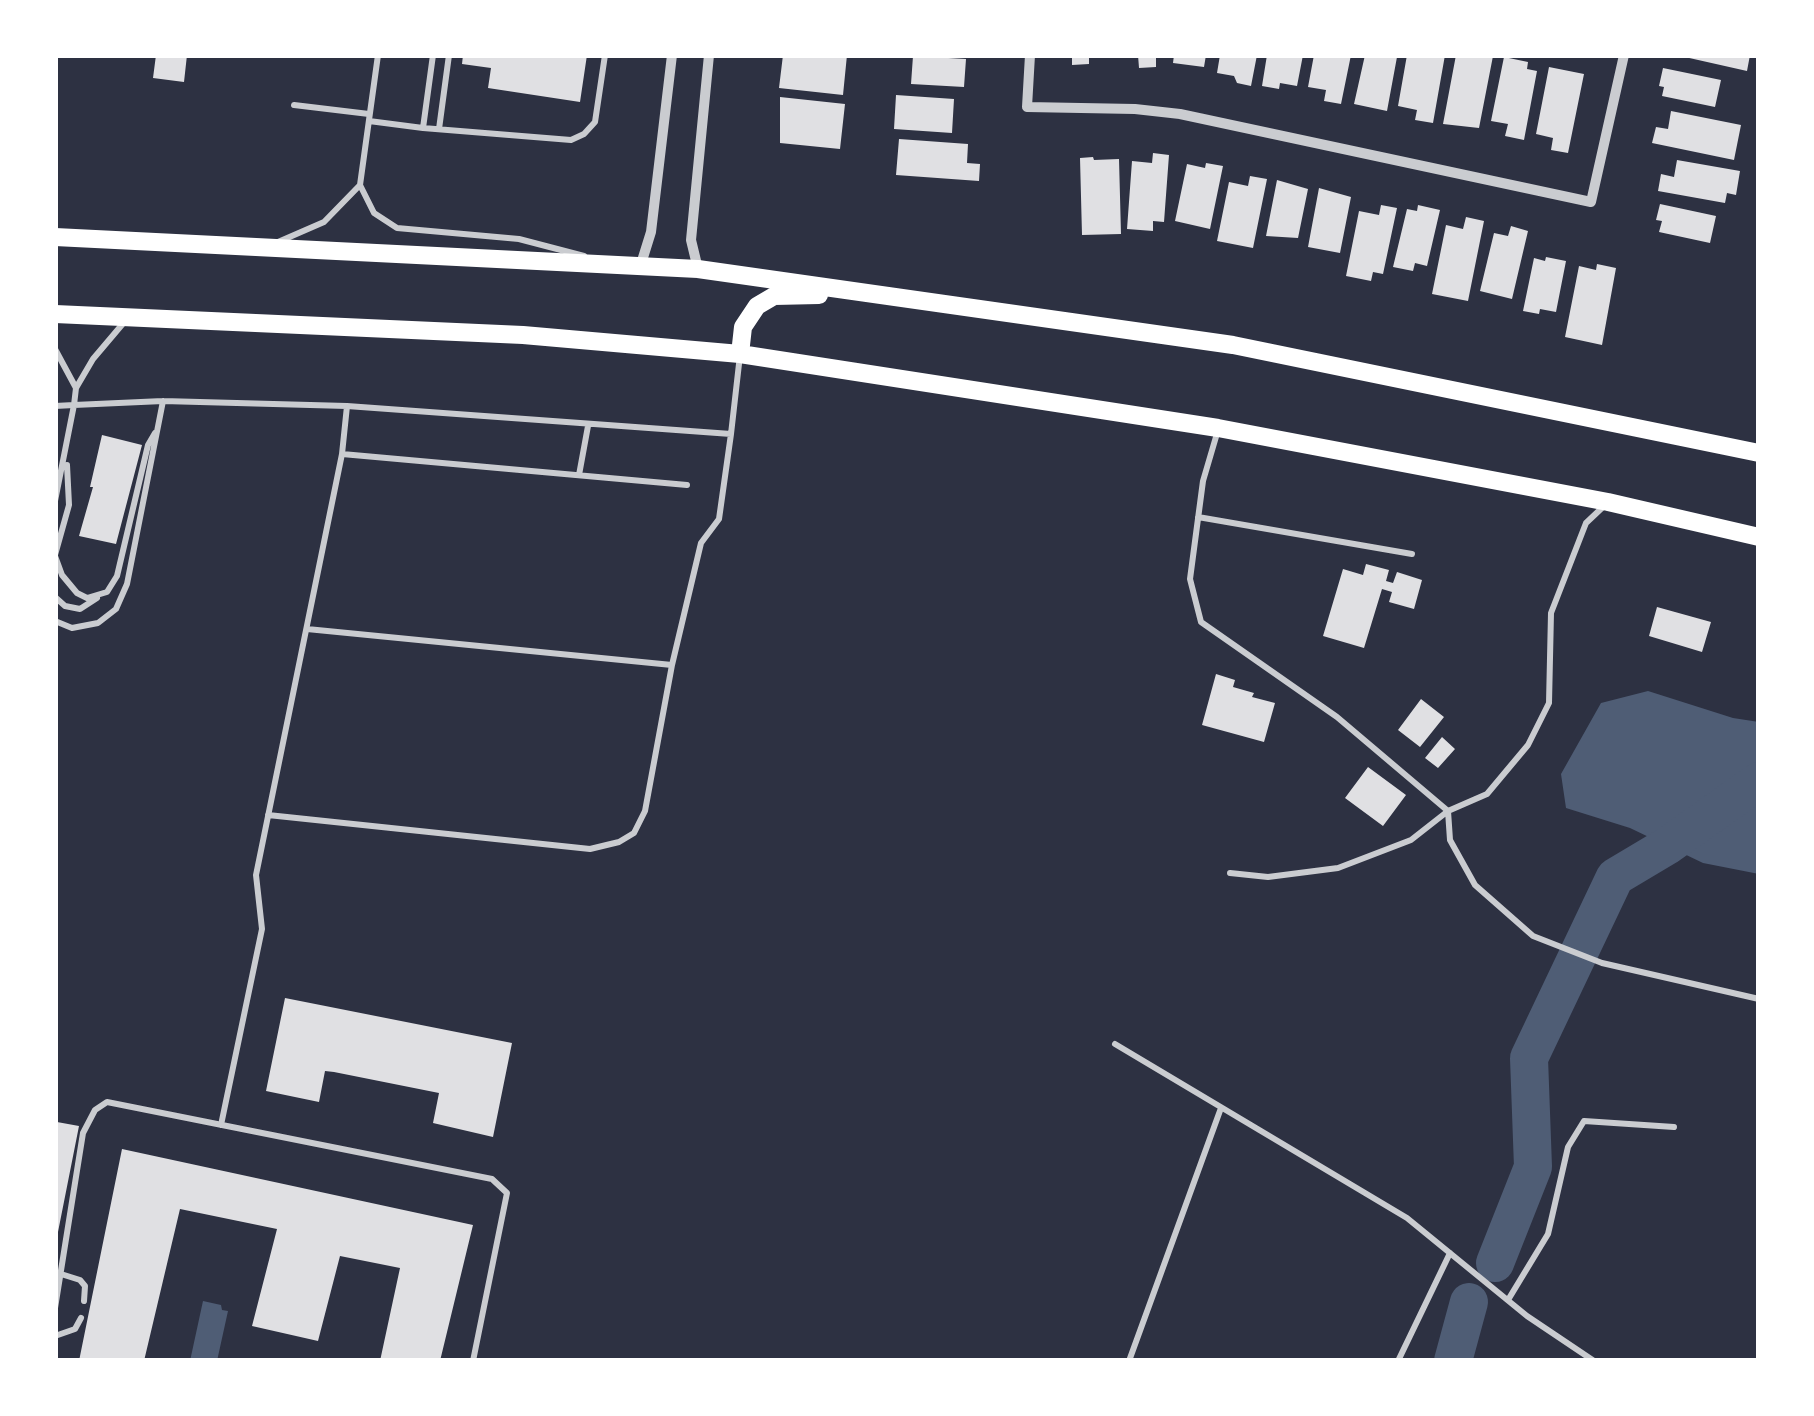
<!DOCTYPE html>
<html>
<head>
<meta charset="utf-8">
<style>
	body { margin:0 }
	#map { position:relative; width:1814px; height:1416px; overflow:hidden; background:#2d3142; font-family:"Golos Text",sans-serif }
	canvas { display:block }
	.frame { position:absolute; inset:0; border:58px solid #fff; pointer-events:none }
</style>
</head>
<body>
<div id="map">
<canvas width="1814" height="1416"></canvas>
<div class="frame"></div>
</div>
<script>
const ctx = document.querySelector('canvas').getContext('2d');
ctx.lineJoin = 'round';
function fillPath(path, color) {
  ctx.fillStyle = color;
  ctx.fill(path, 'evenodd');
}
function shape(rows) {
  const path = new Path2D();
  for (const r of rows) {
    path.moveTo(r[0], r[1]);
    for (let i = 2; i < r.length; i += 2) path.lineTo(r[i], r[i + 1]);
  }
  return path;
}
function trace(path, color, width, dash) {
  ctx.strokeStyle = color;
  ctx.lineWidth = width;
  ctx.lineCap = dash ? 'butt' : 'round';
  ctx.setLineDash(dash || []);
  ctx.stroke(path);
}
fillPath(shape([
	[1648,691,1733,718,1759,722,1759,874,1703,863,1630,828,1566,808,1561,774,1601,703],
	[203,1301,221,1305,222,1310,228,1311,217,1361,190,1361]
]), '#4f5d75');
trace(shape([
	[1495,1263,1533,1167,1529,1058,1615,877,1667,846,1759,781],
	[1453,1361,1469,1302]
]), '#4f5d75', 38);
fillPath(shape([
	[156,55,187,55,184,82,153,78],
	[463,55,587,55,580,102,488,88,491,68,462,64],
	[783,55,847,55,843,95,779,88],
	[1072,55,1089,55,1089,64,1072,65],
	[1138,55,1156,55,1156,67,1139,68],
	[1174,55,1206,55,1204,67,1173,63],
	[1220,55,1257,55,1251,86,1237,83,1234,76,1217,73],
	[1267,55,1303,55,1297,86,1280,83,1279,89,1262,86],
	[1314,55,1351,55,1341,104,1324,101,1326,90,1308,87],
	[1365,55,1397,57,1387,111,1354,104],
	[1407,55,1445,55,1433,123,1415,120,1417,110,1398,106],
	[1456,55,1493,56,1479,128,1443,124],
	[1676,55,1750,55,1747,71],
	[913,56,966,59,964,87,911,84],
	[1504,57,1528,62,1527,69,1537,71,1524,140,1505,136,1508,124,1491,121],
	[1549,67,1584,74,1568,153,1551,150,1553,138,1536,134],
	[1663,68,1721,80,1715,107,1662,96,1664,87,1659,86],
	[896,95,954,99,952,133,894,129],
	[780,97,845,104,840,149,780,143],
	[1671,111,1741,125,1734,160,1652,143,1656,127,1668,129],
	[899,139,968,144,967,163,980,164,979,181,896,175],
	[1153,153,1169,155,1164,222,1153,221,1153,231,1127,229,1132,161,1152,163],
	[1093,157,1094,160,1119,159,1121,234,1082,235,1080,158],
	[1677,160,1740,171,1736,195,1727,193,1725,203,1658,191,1661,174,1674,177],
	[1206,163,1223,166,1210,229,1175,221,1187,164,1205,168],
	[1250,176,1267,179,1253,248,1217,241,1229,182,1248,186],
	[1277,180,1308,189,1298,238,1266,236],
	[1319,188,1351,197,1340,253,1308,247],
	[1660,204,1716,216,1710,243,1659,232,1662,221,1656,220],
	[1381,205,1397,208,1383,274,1373,272,1371,281,1346,276,1359,211,1379,215],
	[1418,205,1440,210,1427,266,1415,263,1413,271,1393,267,1407,209,1417,211],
	[1466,217,1484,221,1468,301,1432,294,1446,225,1463,229],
	[1511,226,1528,231,1512,299,1480,291,1494,233,1508,236],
	[1546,257,1566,261,1556,312,1540,309,1539,314,1523,311,1534,258,1545,261],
	[1597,264,1616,268,1602,345,1565,337,1579,266,1596,270],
	[102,435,142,445,116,544,79,536,93,487,90,487],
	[1366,564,1389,570,1386,581,1393,583,1397,572,1422,580,1414,609,1389,602,1392,592,1382,589,1364,648,1323,636,1343,569,1363,575],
	[1657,607,1711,622,1702,652,1649,636],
	[1216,674,1235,680,1233,687,1254,693,1252,697,1275,703,1264,742,1202,725],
	[1421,699,1444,717,1420,747,1398,730],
	[1442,737,1455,749,1438,768,1425,758],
	[1368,767,1406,795,1383,826,1345,798],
	[285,998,512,1043,493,1137,433,1123,439,1093,334,1072,325,1071,319,1102,266,1091],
	[57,1122,79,1126,57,1237,55,1132],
	[122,1149,473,1225,440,1361,380,1361,400,1268,340,1256,318,1341,252,1326,277,1229,180,1209,144,1361,79,1361]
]), '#e0e0e3');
trace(shape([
	[433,55,423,128,571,140,584,134,595,122,605,55],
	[294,105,369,114],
	[369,121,423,128],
	[439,129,449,55],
	[360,185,374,213,397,228,519,239,584,256],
	[278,242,324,222,360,185,378,55],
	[55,349,76,388,93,359,126,320],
	[55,406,74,405,76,388],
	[1218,430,1203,481,1190,579,1201,622,1337,717,1448,811,1450,840,1475,885,1533,936,1602,963,1759,999],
	[342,454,687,485],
	[579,475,588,426],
	[55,501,74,405,163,401,347,406],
	[1198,517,1412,554],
	[55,555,69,505,67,465],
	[55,556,62,575,77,593,87,598,107,592,117,576,148,445,155,433],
	[55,597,65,606,80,609,97,598],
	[55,621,72,628,98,623,116,609,127,584,163,401],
	[307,629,672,665],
	[268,815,590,849,619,842,634,833,645,811,672,665,701,543,719,519,731,434],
	[1230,873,1268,877,1338,868,1411,840,1448,811,1487,794,1528,745,1549,703,1551,613,1586,523,1604,506],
	[1115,1044,1407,1218,1527,1316,1594,1361],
	[221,1125,262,929,256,875,342,454,347,406,731,434,740,355],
	[61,1274,80,1280,85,1286,84,1301],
	[1508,1300,1548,1234,1568,1147,1584,1121,1674,1127],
	[55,1308,83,1133,95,1110,107,1102,492,1179,507,1193,473,1361],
	[55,1336,75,1329,81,1318],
	[1129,1361,1221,1108],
	[1398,1361,1450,1253]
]), '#caccd0', 6);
trace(shape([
	[1030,55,1027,107,1135,109,1180,114,1591,202,1624,55],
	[641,264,651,232,672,55],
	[698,269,691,240,709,55]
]), '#caccd0', 10);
trace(shape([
	[55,237,698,269,1233,345,1759,453],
	[55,314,523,335,740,354,1218,428,1608,502,1759,537],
	[740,354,743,327,757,306,774,296,819,295]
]), '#fff', 18);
</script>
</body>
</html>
